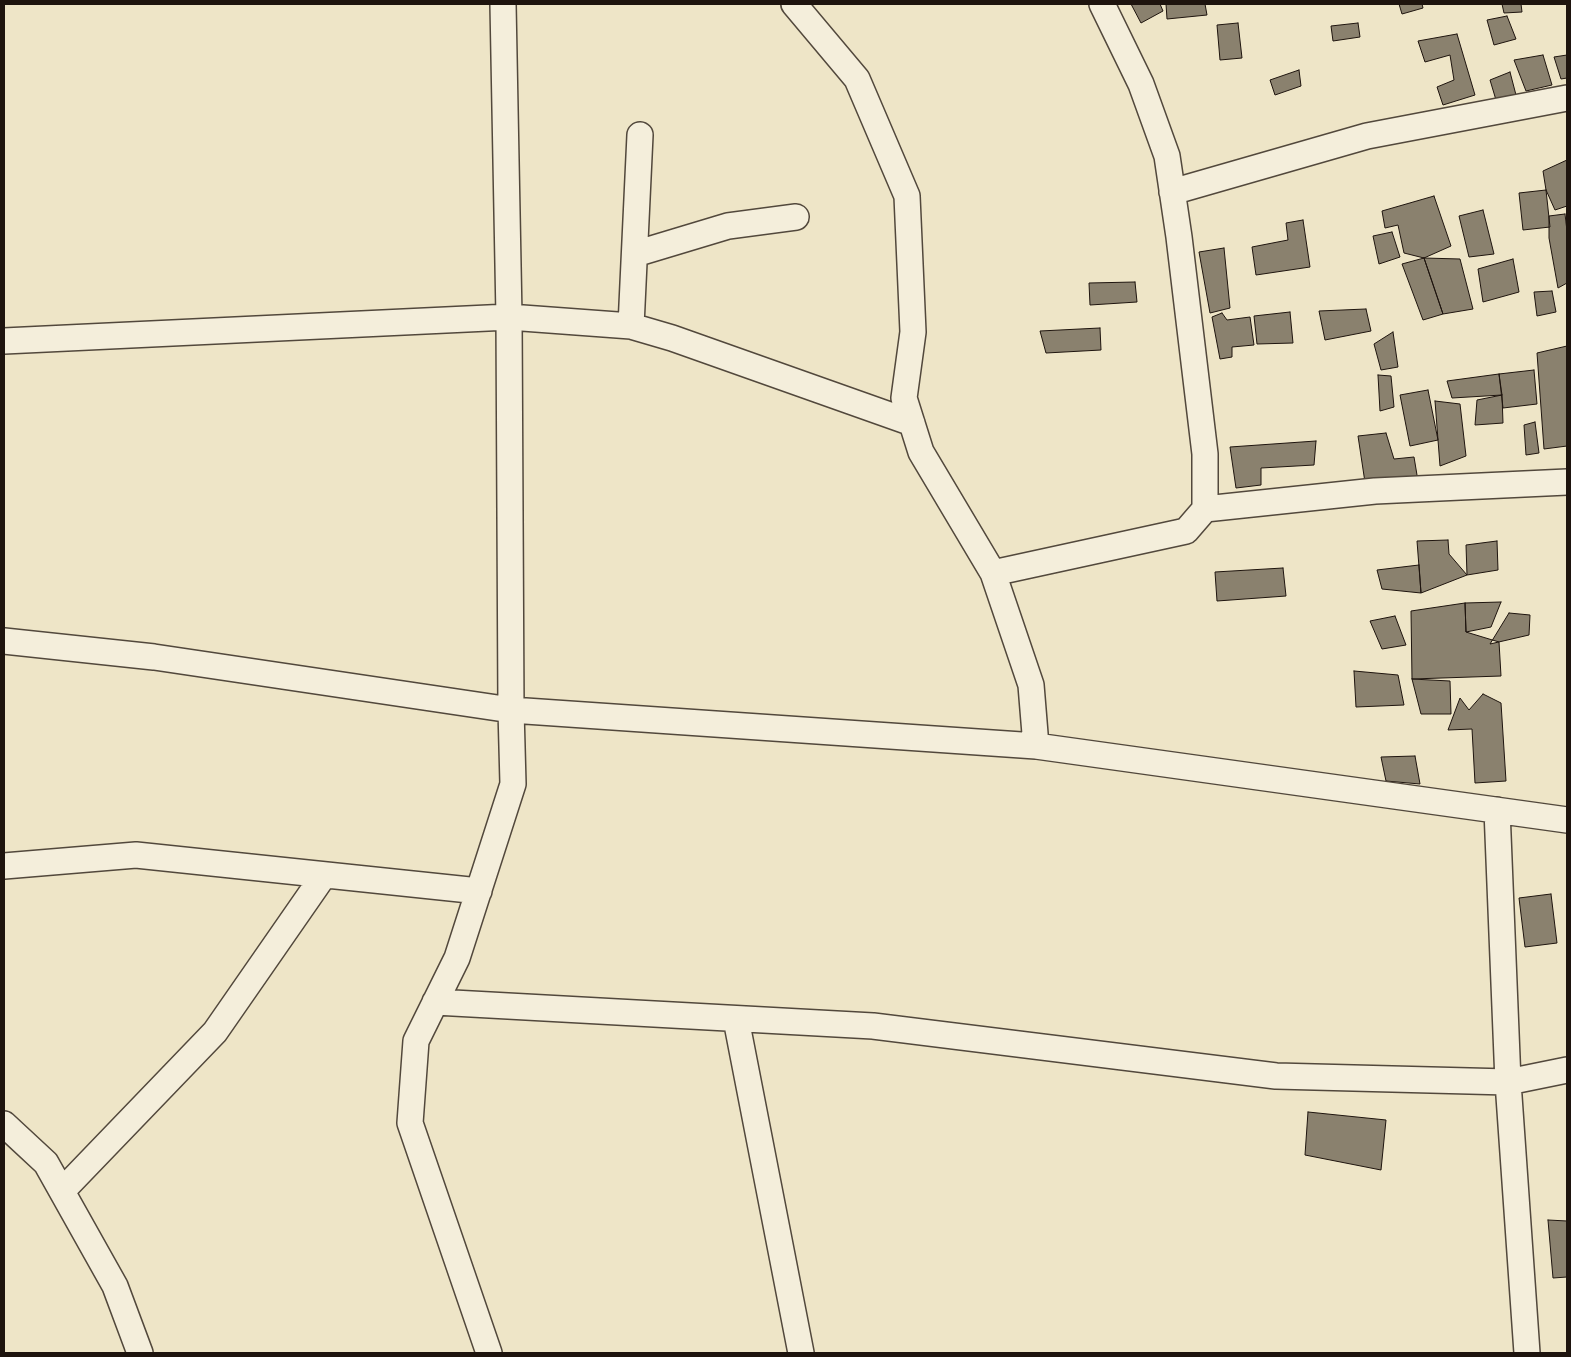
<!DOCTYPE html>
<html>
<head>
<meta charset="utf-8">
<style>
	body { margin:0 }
	#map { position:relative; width:1571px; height:1357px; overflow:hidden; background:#eee5c7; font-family:"IM FELL Double Pica",serif }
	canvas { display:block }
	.frame { position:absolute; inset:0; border:5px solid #1e140e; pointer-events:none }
</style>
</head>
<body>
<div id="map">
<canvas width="1571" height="1357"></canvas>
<div class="frame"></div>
</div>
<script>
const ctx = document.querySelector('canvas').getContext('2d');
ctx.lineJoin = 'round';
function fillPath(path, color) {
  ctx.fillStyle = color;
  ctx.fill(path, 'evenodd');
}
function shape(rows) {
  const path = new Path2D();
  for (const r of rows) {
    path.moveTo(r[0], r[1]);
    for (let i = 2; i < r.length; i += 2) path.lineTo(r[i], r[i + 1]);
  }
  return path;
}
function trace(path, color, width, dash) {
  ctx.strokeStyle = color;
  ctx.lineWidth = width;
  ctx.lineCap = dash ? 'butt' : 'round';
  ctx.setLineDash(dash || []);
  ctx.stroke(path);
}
const building = shape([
	[1131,4,1160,4,1163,11,1141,23,1131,4],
	[1166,4,1205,4,1207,15,1167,19,1166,4],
	[1399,4,1422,4,1423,8,1402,14,1399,4],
	[1502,4,1521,4,1522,12,1504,13,1502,4],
	[1507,16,1516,39,1494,45,1487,20,1507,16],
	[1238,23,1242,58,1220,60,1217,25,1238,23],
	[1358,23,1360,37,1333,41,1331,26,1358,23],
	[1457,34,1475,95,1443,105,1437,87,1454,80,1450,55,1425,62,1418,41,1457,34],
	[1543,55,1552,85,1526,91,1514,60,1543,55],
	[1567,55,1567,78,1561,79,1554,57,1567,55],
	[1299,70,1301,86,1275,95,1270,80,1299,70],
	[1510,72,1516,95,1496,100,1490,80,1510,72],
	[1567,160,1567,206,1555,210,1546,190,1543,171,1567,160],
	[1546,190,1550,227,1523,230,1519,193,1546,190],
	[1434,196,1451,246,1424,258,1404,253,1398,225,1385,228,1382,211,1434,196],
	[1483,210,1494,254,1469,257,1459,216,1483,210],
	[1565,214,1567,231,1567,283,1558,288,1549,238,1549,216,1565,214],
	[1303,220,1310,267,1256,275,1252,247,1288,240,1286,223,1303,220],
	[1392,232,1400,257,1379,264,1373,236,1392,232],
	[1224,248,1230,308,1210,313,1199,252,1224,248],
	[1424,258,1460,259,1473,309,1443,314,1424,258],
	[1424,258,1443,314,1423,320,1402,264,1424,258],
	[1513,259,1519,292,1483,302,1478,269,1513,259],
	[1135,282,1137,302,1090,305,1089,283,1135,282],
	[1552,291,1556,312,1537,316,1534,292,1552,291],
	[1366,309,1371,331,1325,340,1319,311,1366,309],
	[1290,312,1293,343,1257,344,1254,316,1290,312],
	[1222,313,1227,320,1250,317,1254,345,1232,347,1232,357,1220,359,1212,317,1222,313],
	[1100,328,1101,350,1046,353,1040,331,1100,328],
	[1393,332,1398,367,1381,370,1374,344,1393,332],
	[1567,346,1567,446,1544,449,1537,353,1567,346],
	[1534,370,1537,404,1503,408,1499,374,1534,370],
	[1499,374,1502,395,1452,398,1447,381,1499,374],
	[1378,375,1391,376,1394,407,1380,411,1378,375],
	[1428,390,1438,440,1410,446,1400,395,1428,390],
	[1502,395,1503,423,1475,425,1477,400,1502,395],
	[1435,401,1460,404,1466,456,1440,466,1435,401],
	[1535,422,1539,453,1526,455,1524,425,1535,422],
	[1386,433,1394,459,1414,457,1419,487,1366,489,1358,436,1386,433],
	[1316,441,1314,465,1261,468,1261,485,1236,488,1230,447,1316,441],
	[1448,540,1449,554,1467,575,1421,593,1417,541,1448,540],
	[1497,541,1498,570,1467,575,1466,545,1497,541],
	[1419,565,1421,593,1382,589,1377,570,1419,565],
	[1283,568,1286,596,1217,601,1215,572,1283,568],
	[1501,602,1491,627,1466,632,1465,603,1501,602],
	[1465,603,1466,632,1499,642,1501,676,1412,679,1411,611,1465,603],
	[1509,613,1530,615,1529,635,1490,644,1509,613],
	[1395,616,1406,645,1382,649,1370,621,1395,616],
	[1354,671,1398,675,1404,705,1356,707,1354,671],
	[1412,679,1450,681,1451,714,1421,714,1412,679],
	[1483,694,1501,703,1506,781,1475,783,1472,729,1448,730,1460,698,1469,710,1483,694],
	[1415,756,1420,784,1386,781,1381,757,1415,756],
	[1551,894,1557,943,1525,947,1519,898,1551,894],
	[1308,1112,1386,1120,1381,1170,1305,1155,1308,1112],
	[1548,1220,1567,1221,1567,1277,1553,1278,1548,1220]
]);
fillPath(building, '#8a816e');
trace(building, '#1e140e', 1);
const street = shape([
	[794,4,857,79,907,196,913,332,904,398,921,452,993,573,1031,685,1036,746],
	[1172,192,1367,136,1567,98],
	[635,254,728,226,796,217],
	[631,326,640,135],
	[4,341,509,317,631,326,672,338,912,423],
	[1205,509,1375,491,1567,482],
	[993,573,1186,531,1205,509,1205,454,1179,237,1167,156,1141,84,1102,4],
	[4,641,154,657,511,710,1036,746,1567,820],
	[1497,810,1508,1082,1527,1353],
	[4,866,136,855,479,891],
	[435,1002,873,1026,1276,1076,1508,1082,1567,1070],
	[736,1019,801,1353],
	[4,1124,46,1163,115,1286,140,1353],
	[62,1191,215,1032,324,875],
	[489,1353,410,1123,416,1041,457,958,513,784,511,710,509,317,503,4]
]);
trace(street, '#52483c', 28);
trace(street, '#f4eedb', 25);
</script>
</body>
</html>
